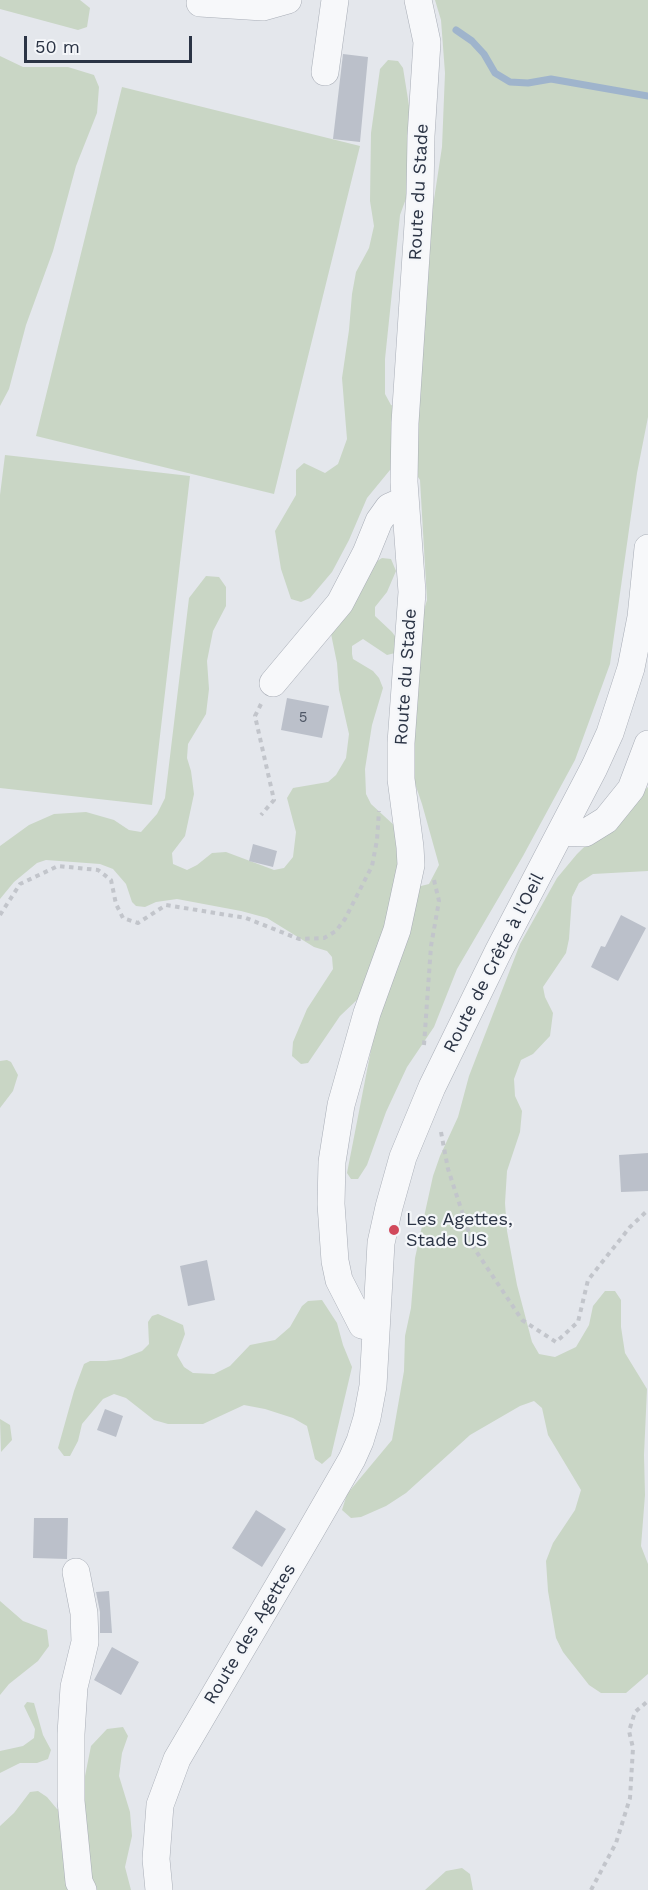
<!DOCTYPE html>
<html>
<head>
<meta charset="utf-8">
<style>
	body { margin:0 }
	#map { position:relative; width:648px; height:1890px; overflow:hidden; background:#e4e7ec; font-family:"Work Sans",sans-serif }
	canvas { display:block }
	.scale { position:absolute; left:24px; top:36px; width:168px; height:27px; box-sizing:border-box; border:3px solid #2b3445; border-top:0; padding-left:8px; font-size:18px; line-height:21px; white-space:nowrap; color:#2b3445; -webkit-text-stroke:4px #f4f6f9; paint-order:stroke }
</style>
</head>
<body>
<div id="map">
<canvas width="648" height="1890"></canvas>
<div class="scale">50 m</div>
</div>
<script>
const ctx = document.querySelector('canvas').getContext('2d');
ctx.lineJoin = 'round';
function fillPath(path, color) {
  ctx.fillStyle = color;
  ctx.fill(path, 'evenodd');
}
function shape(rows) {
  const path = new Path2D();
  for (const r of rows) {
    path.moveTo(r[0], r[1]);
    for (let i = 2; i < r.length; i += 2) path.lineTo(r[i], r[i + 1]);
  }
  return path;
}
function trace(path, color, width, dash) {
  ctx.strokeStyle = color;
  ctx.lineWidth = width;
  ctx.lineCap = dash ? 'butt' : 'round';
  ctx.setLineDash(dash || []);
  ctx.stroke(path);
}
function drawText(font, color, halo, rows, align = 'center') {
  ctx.font = font + ' "Work Sans",sans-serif';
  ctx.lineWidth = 4.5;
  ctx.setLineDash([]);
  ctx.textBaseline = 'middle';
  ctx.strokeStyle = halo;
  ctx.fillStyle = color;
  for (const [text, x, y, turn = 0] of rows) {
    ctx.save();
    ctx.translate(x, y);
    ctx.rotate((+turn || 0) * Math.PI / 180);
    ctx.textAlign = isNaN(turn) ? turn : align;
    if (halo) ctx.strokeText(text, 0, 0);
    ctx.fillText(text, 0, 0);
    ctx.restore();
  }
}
fillPath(shape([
	[0,0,80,0,90,8,87,27,78,30,0,9],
	[435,0,648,0,648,417,637,473,610,664,575,760,523,856,457,969,434,1027,407,1067,386,1112,367,1165,358,1179,351,1179,347,1173,377,1019,359,998,340,1016,308,1063,301,1064,292,1056,293,1042,307,1009,333,969,332,957,327,951,314,947,267,918,241,911,177,899,156,902,145,907,136,906,132,902,126,884,113,869,100,864,46,860,37,863,14,882,0,899,0,846,29,825,54,814,86,812,114,820,129,830,141,832,157,814,165,798,189,598,206,576,219,577,226,587,226,606,213,631,207,661,209,689,206,714,188,744,187,758,191,771,194,794,185,836,172,853,173,864,187,870,197,865,212,853,226,852,274,870,284,868,293,857,296,832,287,798,293,788,328,782,336,775,346,758,349,734,339,690,337,663,330,629,374,563,382,558,391,559,396,571,387,592,375,607,375,616,392,632,400,643,395,653,387,655,363,639,352,646,352,654,353,659,373,671,379,678,383,688,372,725,365,769,366,794,371,804,396,827,400,867,421,886,429,884,439,865,422,804,408,763,413,645,427,600,420,480,416,474,398,468,390,470,367,498,349,540,332,572,310,598,301,602,291,599,281,569,275,531,296,495,296,470,304,463,325,473,338,464,347,439,342,378,349,330,352,294,356,272,369,248,374,226,370,201,371,133,380,69,388,60,398,61,403,68,411,118,412,182,400,215,385,359,385,394,391,405,402,409,442,147,445,73,441,20],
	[0,56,23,67,68,67,94,75,99,87,97,113,76,166,53,251,26,325,9,389,0,406],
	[122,87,360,146,274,494,36,436],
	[5,455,190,476,152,805,0,788,0,495],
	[648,787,648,871,593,874,579,883,572,897,569,939,566,953,543,987,545,997,553,1013,550,1036,533,1054,521,1060,514,1079,515,1096,522,1111,520,1132,507,1171,505,1203,507,1231,517,1285,532,1342,539,1354,555,1357,576,1347,589,1325,593,1306,605,1291,615,1291,621,1300,621,1327,625,1353,647,1389,644,1455,645,1495,641,1546,648,1564,648,1674,626,1693,601,1693,589,1685,563,1652,556,1638,548,1591,546,1561,553,1543,575,1510,581,1490,548,1435,542,1408,534,1401,520,1406,470,1435,406,1493,386,1506,361,1517,351,1518,342,1510,347,1494,392,1440,404,1371,405,1336,411,1308,415,1258,433,1176,440,1156,458,1117,469,1076,520,944,557,878,577,854,626,806],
	[7,1060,11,1062,18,1075,13,1091,0,1108,0,1061],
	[322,1300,337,1323,343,1345,352,1367,331,1456,322,1464,315,1459,307,1426,293,1418,265,1409,244,1405,203,1424,168,1424,154,1420,126,1398,114,1394,103,1399,82,1424,78,1441,70,1456,64,1456,58,1448,74,1391,84,1364,90,1361,106,1361,121,1359,142,1351,149,1344,148,1322,152,1316,158,1314,183,1325,185,1334,177,1355,184,1367,193,1373,214,1374,230,1366,250,1345,275,1340,290,1327,302,1306,308,1301],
	[0,1419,10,1425,12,1440,1,1452],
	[0,1601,23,1621,47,1630,49,1646,38,1661,9,1684,0,1695],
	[27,1702,34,1703,43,1735,51,1750,48,1759,37,1763,20,1763,0,1773,0,1751,23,1746,34,1738,35,1729,24,1706],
	[123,1727,128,1736,122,1753,119,1776,130,1812,132,1836,125,1867,131,1890,0,1890,0,1826,14,1813,30,1792,38,1791,47,1797,57,1809,63,1812,79,1806,85,1797,85,1776,91,1746,107,1729],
	[462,1868,470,1874,473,1890,425,1890,446,1871]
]), '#c9d6c5');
trace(shape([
	[456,30,472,41,484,54,495,73,510,82,528,83,551,79,648,96]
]), '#9fb4cc', 7);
fillPath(shape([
	[343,54,368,57,360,142,333,139],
	[287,698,329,706,322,738,281,730],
	[253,844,277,851,273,867,249,861],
	[621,915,646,928,618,981,591,967,601,946,605,947],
	[648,1153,648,1191,621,1192,619,1155],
	[207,1260,215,1300,188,1306,180,1266],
	[105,1409,123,1416,116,1437,97,1430],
	[256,1510,286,1529,262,1567,232,1548],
	[34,1518,68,1518,67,1559,33,1558],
	[109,1591,112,1633,100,1633,100,1612,96,1592],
	[112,1647,139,1662,121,1695,94,1680]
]), '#bbc0ca');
const minor = shape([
	[200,3,263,7,288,0],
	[325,72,335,0],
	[273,683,340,603,366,553,379,521,389,507,405,500],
	[561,832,585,833,606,820,631,789,648,744],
	[375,1328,362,1325,339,1280,335,1261,331,1204,332,1162,341,1105,367,1013,397,930,411,865,410,847,401,779,401,743,412,592,404,482,405,423,420,194,421,136,427,42,418,0],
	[76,1572,84,1613,85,1642,74,1687,71,1734,71,1801,79,1882,83,1890],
	[159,1890,156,1859,160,1805,177,1759,310,1532,352,1459,360,1441,367,1418,373,1386,381,1243,389,1207,403,1157,432,1087,499,950,594,768,610,733,631,668,641,617,648,548]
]);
trace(minor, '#a9aeb7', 28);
trace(shape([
	[261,704,255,716,274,800,261,815],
	[0,915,20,884,58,866,98,870,111,880,116,904,123,918,138,923,166,905,246,918,299,939,324,938,336,931,345,919,372,866,377,840,379,811],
	[424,1045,431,946,439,901,434,880],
	[441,1132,448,1169,474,1248,522,1320,556,1342,578,1322,588,1280,630,1227,648,1210],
	[591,1890,616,1843,630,1798,633,1748,629,1731,635,1712,648,1701]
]), '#c2c5cb', 4, [4.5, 4.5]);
trace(minor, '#f7f8fa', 27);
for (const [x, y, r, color] of [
	[394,1230,6,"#d1495b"]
]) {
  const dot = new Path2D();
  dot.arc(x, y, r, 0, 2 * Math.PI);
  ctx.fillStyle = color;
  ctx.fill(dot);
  trace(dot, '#f4f6f9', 2);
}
drawText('15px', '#4f5766', null, [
	["5",303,718]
]);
drawText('18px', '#2b3445', '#f4f6f9', [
	["Route du Stade",419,192,-87],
	["Route du Stade",406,677,-86],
	["Route de Crête à l'Oeil",494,963,-63],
	["Route des Agettes",250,1634,-59]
]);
drawText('18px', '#2b3445', '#f4f6f9', [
	["Les Agettes,",406,1220],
	["Stade US",406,1241]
], 'left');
</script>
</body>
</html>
